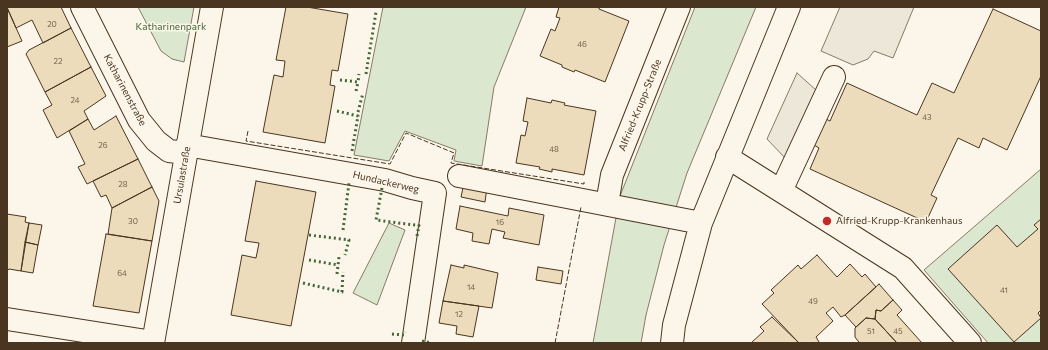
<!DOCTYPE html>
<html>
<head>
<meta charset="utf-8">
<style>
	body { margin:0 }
	#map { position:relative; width:1048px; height:350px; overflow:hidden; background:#fbf6e9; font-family:Commissioner,sans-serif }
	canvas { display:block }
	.frame { position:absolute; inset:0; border:8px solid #4a3520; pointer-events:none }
</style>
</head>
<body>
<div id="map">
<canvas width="1048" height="350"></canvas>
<div class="frame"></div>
</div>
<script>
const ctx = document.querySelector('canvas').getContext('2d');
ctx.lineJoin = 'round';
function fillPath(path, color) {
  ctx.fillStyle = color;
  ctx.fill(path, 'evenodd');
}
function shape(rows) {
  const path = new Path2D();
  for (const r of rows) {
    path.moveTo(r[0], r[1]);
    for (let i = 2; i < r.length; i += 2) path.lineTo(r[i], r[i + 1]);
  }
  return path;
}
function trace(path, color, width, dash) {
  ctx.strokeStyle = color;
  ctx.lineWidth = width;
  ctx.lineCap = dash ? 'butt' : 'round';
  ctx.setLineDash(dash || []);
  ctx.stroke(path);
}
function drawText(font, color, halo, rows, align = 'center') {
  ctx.font = font + ' Commissioner,sans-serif';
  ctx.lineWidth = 3;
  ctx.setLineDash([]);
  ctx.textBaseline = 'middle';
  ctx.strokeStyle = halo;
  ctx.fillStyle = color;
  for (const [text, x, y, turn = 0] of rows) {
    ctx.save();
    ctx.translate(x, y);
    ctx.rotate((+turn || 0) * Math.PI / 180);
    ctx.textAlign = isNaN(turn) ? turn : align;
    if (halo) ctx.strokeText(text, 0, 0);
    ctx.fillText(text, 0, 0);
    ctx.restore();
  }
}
const green = shape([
	[138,7,194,7,184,62,172,59,161,51,138,7],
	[383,7,526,7,494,87,482,166,454,161,456,150,405,131,389,161,354,155,383,7],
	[695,7,756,7,687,173,664,245,646,315,641,343,593,343,620,196,695,7],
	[1041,169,1041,343,988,343,924,270,1041,169],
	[389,223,405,230,377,305,353,293,389,223]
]);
fillPath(green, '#dce7d0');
trace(green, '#887966', 1);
const parking = shape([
	[840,7,914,7,893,58,874,51,868,59,853,65,821,51,840,7],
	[797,73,816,90,786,159,767,139,797,73]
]);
fillPath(parking, '#ede7d9');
trace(parking, '#887966', 1);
const building = shape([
	[7,7,61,7,71,28,43,43,32,20,16,28,7,7],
	[286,7,307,7,348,14,338,71,332,70,330,85,335,86,325,143,263,132,274,75,283,77,285,61,276,60,286,7],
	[559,7,599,7,599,9,629,21,605,82,575,70,574,72,562,67,562,65,540,56,551,29,555,31,560,18,556,17,559,7],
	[7,8,22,41,7,47,7,8],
	[993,9,1041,31,1041,76,1007,150,983,138,979,148,958,138,931,195,937,198,926,222,810,169,819,148,814,145,826,119,830,121,847,83,917,115,932,83,954,93,993,9],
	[71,28,91,67,45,92,26,54,29,50,71,28],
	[91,67,106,96,84,111,88,119,57,138,43,110,52,105,45,92,91,67],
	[527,98,551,103,552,100,565,103,564,105,596,111,584,175,552,169,552,172,539,169,540,167,516,163,521,135,525,136,528,122,523,121,527,98],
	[116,116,138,159,87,184,78,167,85,164,69,131,88,119,94,130,116,116],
	[138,159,152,187,112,208,106,195,101,197,93,181,138,159],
	[256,181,316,192,291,326,231,315,242,255,256,258,259,243,245,241,256,181],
	[464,183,487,187,485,202,461,197,464,183],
	[152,187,159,201,152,241,108,234,112,208,152,187],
	[460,206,508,216,509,208,544,215,539,245,503,238,505,232,492,229,489,244,472,241,473,233,456,229,460,206],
	[7,214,26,217,25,222,29,223,21,271,9,269,7,271,7,214],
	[1041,219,1041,310,1038,313,1041,318,1014,342,948,269,997,225,1017,247,1038,229,1034,225,1041,219],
	[29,223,42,225,38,245,25,242,29,223],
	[106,234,152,241,139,313,93,306,106,234],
	[25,242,38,245,33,273,21,271,25,242],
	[817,255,837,277,850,264,862,277,865,274,876,287,845,315,841,317,833,307,826,313,833,321,816,337,819,342,818,343,799,343,762,304,774,293,771,290,798,265,801,269,817,255],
	[451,265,464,268,464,265,498,273,492,308,443,301,451,265],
	[538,267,563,271,561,284,536,280,538,267],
	[879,284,893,300,881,311,876,310,875,319,866,318,856,327,845,315,879,284],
	[893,300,902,310,897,315,922,343,897,343,875,319,876,310,881,311,893,300],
	[443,301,479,306,473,337,456,334,457,326,439,323,443,301],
	[772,317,799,343,751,343,764,331,760,327,772,317],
	[866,318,875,319,897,343,860,343,858,341,855,337,855,328,866,318]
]);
fillPath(building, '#ecdcbc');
trace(building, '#4a3520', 1);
const minor = shape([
	[82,7,139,120,156,141,169,151,186,153],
	[187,145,385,180,412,188,435,193,413,343],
	[727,157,903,268,970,343],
	[459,176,701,223],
	[781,191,834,77],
	[607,204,612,175,679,7],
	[7,319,153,342],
	[153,343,212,7],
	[672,343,674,325,701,223,789,7]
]);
trace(minor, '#4a3520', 24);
trace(minor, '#fbf6e9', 22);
trace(shape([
	[366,74,376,12],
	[340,80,358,82,359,74],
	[356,91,358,82],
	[337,111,358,116,352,151],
	[358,112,363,93],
	[382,188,376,220,422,226],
	[343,230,349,183],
	[309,235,349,240,345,255],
	[417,236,419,225],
	[309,260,338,265],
	[337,274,339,257],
	[303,283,342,292,343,272],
	[392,334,404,335,405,332],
	[422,341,431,343]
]), '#436837', 3, [2, 3]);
trace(shape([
	[248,131,246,141,390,164,406,133,454,153,451,163,584,184,584,180],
	[555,343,581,207]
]), '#4a3520', 1, [5, 2]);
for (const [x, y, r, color] of [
	[827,221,5,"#c62828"]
]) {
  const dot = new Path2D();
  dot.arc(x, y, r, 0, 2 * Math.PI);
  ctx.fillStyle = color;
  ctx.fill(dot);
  trace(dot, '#fbf6e9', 1.5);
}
drawText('8px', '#725f47', null, [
	["20",52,24],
	["46",582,44],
	["22",58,61],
	["24",75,100],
	["43",927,117],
	["26",103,145],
	["48",554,149],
	["28",123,184],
	["30",133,221],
	["16",500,222],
	["64",122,273],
	["14",471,287],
	["41",1004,290],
	["49",813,301],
	["12",459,314],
	["51",871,331],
	["45",898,331]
]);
drawText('10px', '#436837', '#fbf6e9', [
	["Katharinenpark",171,27]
]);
drawText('10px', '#4a3520', '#fbf6e9', [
	["Katharinenstraße",125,90,62],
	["Alfried-Krupp-Straße",640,105,-68],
	["Ursulastraße",182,175,-80],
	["Hundackerweg",386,182,13]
]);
drawText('10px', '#4a3520', '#fbf6e9', [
	["Alfried-Krupp-Krankenhaus",836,221]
], 'left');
</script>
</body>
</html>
